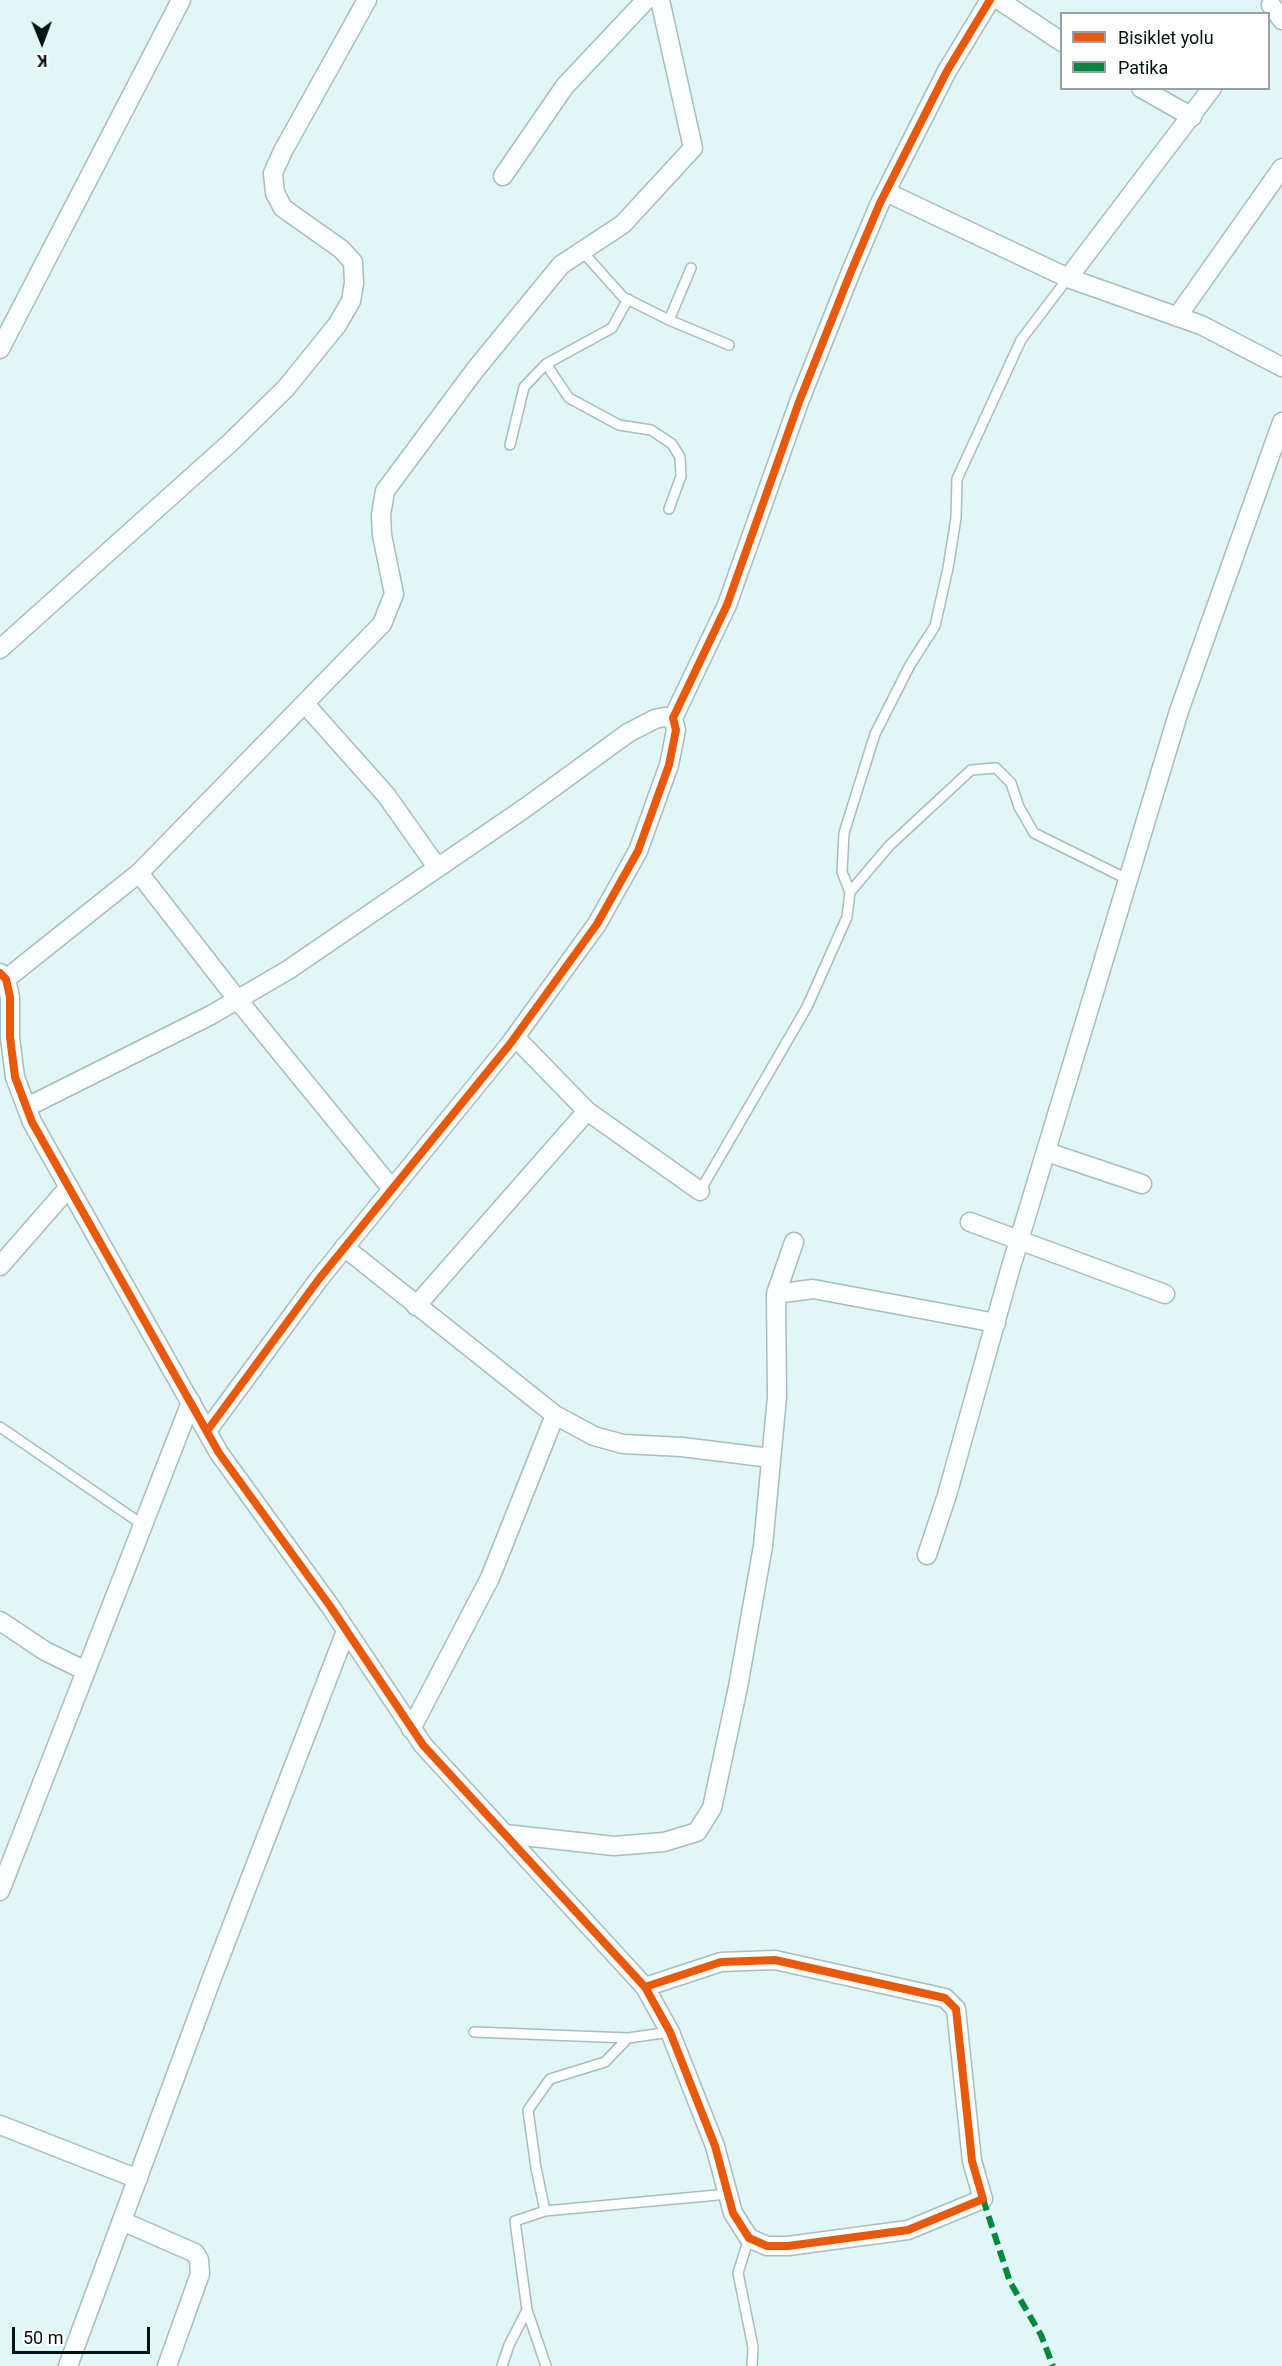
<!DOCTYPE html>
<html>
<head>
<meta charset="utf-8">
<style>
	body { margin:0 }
	#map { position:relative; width:1282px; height:2366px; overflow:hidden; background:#e1f6f6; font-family:Roboto,sans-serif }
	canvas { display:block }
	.legend { position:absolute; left:1060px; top:12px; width:210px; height:78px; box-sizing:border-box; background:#fff; border:2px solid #9aa0a0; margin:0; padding:8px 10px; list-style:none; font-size:18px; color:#021212 }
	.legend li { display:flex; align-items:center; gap:12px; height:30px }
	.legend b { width:30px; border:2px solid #9aa0a0 }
	.north { position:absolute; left:12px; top:12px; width:60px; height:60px; -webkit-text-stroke:4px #fff; paint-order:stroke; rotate:179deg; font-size:16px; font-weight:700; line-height:24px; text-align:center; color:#021212 }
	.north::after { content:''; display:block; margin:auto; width:21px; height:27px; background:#021212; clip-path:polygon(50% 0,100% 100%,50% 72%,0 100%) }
	.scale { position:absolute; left:12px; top:2327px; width:138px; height:27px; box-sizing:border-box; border:3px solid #021212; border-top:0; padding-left:8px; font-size:18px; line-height:21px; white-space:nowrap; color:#021212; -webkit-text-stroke:4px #fff; paint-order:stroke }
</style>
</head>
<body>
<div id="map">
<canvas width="1282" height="2366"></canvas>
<ul class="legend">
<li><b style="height:8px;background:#e8590c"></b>Bisiklet yolu</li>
<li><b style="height:8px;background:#00873e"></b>Patika</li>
</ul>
<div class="north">K</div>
<div class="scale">50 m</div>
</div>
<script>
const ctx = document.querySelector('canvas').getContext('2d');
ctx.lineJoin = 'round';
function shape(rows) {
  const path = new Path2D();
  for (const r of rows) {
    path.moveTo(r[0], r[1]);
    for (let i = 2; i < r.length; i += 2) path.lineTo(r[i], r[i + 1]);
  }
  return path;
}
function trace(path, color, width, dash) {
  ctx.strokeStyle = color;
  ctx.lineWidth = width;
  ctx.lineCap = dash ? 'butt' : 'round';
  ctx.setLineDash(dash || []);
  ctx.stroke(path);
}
const lane = shape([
	[581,250,623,297,669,320,729,345],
	[669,320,691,268],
	[546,364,569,398,619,425,651,430,672,444,680,457,681,476,669,509],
	[510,445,524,387,546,364,612,328,628,299],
	[850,892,889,846,971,770,996,768,1011,783,1019,807,1034,833,1129,880],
	[700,1191,807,1007,847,917,850,892,842,872,844,833,875,734,910,665,935,626,948,568,956,518,957,479,1021,340,1068,278],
	[0,1427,143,1525],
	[474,2032,628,2038,670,2032],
	[545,2211,728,2194],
	[749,2238,738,2273,753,2347,752,2366],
	[502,2366,509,2345,527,2310],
	[546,2366,527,2310,515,2221,545,2211,536,2168,528,2110,550,2079,605,2062,628,2038]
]);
const street = shape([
	[999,0,1062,42],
	[1271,5,1282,20],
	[1141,88,1192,117],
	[503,176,565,86,646,0],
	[886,192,1068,278,1201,325,1282,367],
	[1068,278,1212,88],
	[1177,317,1282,168],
	[0,349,181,0],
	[0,649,231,442,286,388,337,325,351,301,354,283,353,262,341,249,283,208,275,193,273,173,283,151,367,0],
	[305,704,386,795,437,867],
	[139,873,237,999,392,1189],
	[0,973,6,979,10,997,10,1037,15,1077,32,1122,219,1453,330,1606,423,1745,645,1987,670,2032,715,2146,733,2213,749,2238,767,2246,788,2246,908,2230,983,2199,972,2161,956,2009,945,1998,775,1960,721,1962,645,1987],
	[6,979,139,873,382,624,394,594,382,535,381,515,385,491,475,370,561,265,623,224,693,148,660,0],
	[515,1037,587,1111,700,1191],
	[27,1107,211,1015,288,970,525,808,628,733,655,719,664,717,673,718],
	[1047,1152,1142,1184],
	[970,1222,1165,1294],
	[344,1247,555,1415,594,1436,623,1444,682,1447,771,1458],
	[0,1266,69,1187],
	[776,1294,813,1289,996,1323],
	[416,1306,587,1111],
	[207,1431,319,1279,510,1044,597,924,638,851,669,765,676,730,673,718,727,605,799,402,850,274,880,203,947,71,990,0],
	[927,1555,947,1495,1010,1270,1179,711,1282,422],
	[0,1621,45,1651,86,1671],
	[411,1729,490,1578,555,1415],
	[505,1834,614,1846,664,1842,697,1832,712,1808,738,1687,763,1546,777,1397,776,1294,794,1242],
	[0,1891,191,1402],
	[0,2125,138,2179],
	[122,2221,195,2253,199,2260,200,2274,167,2366],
	[68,2366,213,1975,346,1631]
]);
trace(lane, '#aabcbc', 12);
trace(street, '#aabcbc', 21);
trace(lane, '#fafefe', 9);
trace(street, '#fafefe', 18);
trace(shape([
	[983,2199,1010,2282,1041,2335,1053,2366]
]), '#00873e', 6, [12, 6]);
trace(shape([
	[0,973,6,979,10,997,10,1037,15,1077,32,1122,219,1453,330,1606,423,1745,645,1987,670,2032,715,2146,733,2213,749,2238,767,2246,788,2246,908,2230,983,2199,972,2161,956,2009,945,1998,775,1960,721,1962,645,1987],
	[207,1431,319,1279,510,1044,597,924,638,851,669,765,676,730,673,718,727,605,799,402,850,274,880,203,947,71,990,0]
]), '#e8590c', 8);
</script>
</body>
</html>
